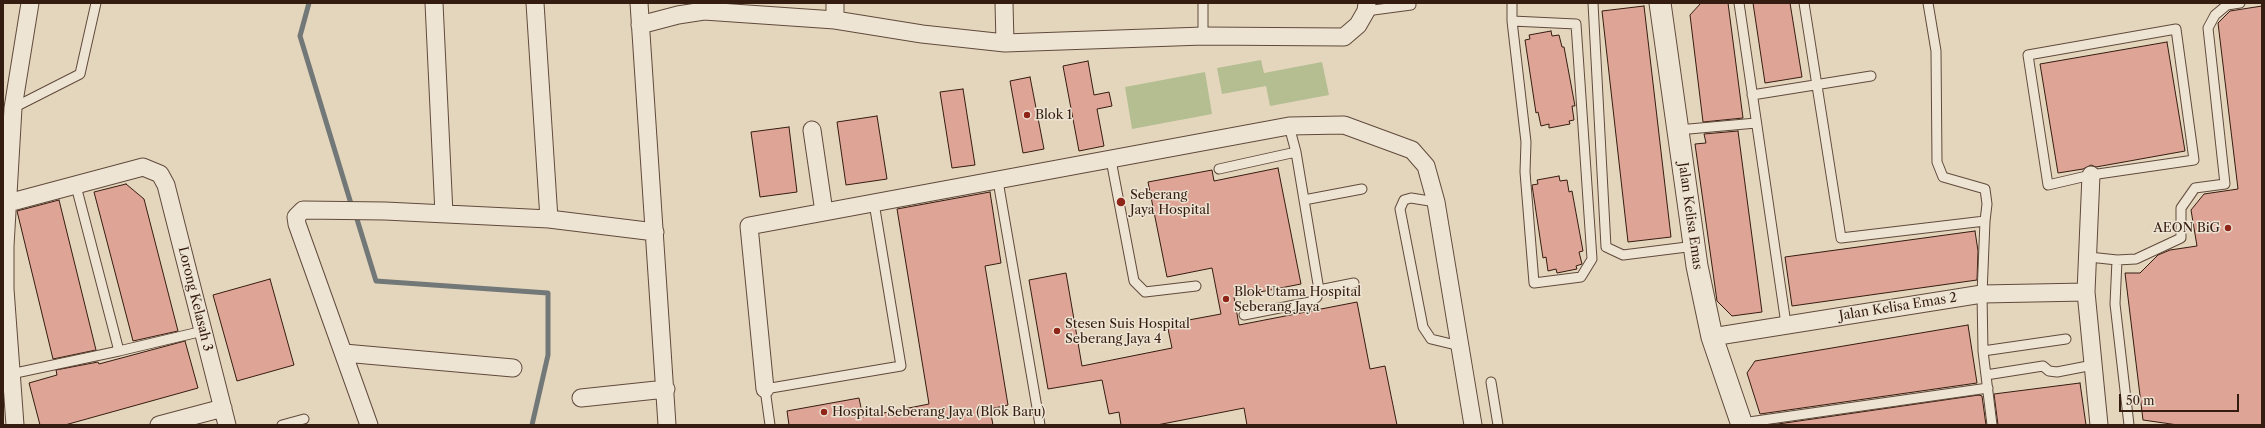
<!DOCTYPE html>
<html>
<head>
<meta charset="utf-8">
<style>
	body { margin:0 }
	#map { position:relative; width:2265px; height:428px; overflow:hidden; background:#e4d6bd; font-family:"Libre Caslon Text",serif }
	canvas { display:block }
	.frame { position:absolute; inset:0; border:4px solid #351c10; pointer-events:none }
	.scale { position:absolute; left:2119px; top:394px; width:120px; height:18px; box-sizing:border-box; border:2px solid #351c10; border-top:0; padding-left:5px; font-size:12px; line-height:14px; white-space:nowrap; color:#351c10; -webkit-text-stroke:3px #ede4d4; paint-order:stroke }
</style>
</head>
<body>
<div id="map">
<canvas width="2265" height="428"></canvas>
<div class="frame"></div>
<div class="scale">50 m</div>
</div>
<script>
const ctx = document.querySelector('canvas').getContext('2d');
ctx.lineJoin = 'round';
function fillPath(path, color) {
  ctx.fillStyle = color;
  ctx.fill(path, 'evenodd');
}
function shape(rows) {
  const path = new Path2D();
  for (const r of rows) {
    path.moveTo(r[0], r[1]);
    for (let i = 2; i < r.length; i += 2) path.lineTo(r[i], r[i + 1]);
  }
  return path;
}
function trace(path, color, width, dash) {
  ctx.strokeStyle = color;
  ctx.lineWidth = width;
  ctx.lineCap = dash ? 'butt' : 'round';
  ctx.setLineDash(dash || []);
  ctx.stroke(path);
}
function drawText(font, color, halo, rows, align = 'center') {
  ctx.font = font + ' "Libre Caslon Text",serif';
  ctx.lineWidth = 3;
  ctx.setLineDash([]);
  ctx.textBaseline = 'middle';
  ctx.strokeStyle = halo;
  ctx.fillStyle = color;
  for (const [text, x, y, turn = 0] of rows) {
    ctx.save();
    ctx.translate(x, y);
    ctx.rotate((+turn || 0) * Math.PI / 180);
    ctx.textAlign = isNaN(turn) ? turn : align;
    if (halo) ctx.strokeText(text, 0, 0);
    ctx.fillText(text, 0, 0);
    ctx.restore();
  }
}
fillPath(shape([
	[1261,60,1264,73,1322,62,1329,95,1270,106,1266,86,1222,94,1217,68],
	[1205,72,1212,114,1132,129,1125,87]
]), '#b4be91');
trace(shape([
	[309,3,300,36,352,207],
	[356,216,376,281,548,293,548,355,532,425]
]), '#727877', 5);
const building = shape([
	[1701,3,1728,3,1743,118,1703,122,1690,15,1701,3],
	[1753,3,1790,3,1802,77,1765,83,1753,3],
	[1644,6,1671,237,1628,242,1602,11,1644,6],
	[2262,6,2262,425,2178,425,2143,420,2125,273,2140,273,2158,255,2170,250,2197,246,2191,210,2204,194,2238,189,2218,23,2230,11,2262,6],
	[1551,31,1552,36,1559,35,1562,47,1564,47,1575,106,1572,106,1574,120,1569,121,1570,124,1549,128,1549,124,1541,126,1538,112,1536,113,1525,40,1530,39,1529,35,1551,31],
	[2167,42,2185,151,2096,167,2091,165,2083,169,2058,173,2040,64,2167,42],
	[1088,61,1094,95,1109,92,1112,106,1097,109,1104,146,1079,151,1063,66,1088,61],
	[1030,77,1044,149,1023,153,1010,81,1030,77],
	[963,89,975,165,952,168,940,92,963,89],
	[877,116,887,179,846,185,837,122,877,116],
	[789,127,797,192,760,197,751,132,789,127],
	[1738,131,1762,312,1732,316,1717,301,1695,144,1706,143,1704,134,1738,131],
	[1278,168,1301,284,1234,297,1239,325,1357,302,1370,369,1385,366,1397,425,1247,425,1244,408,1157,425,1121,425,1119,412,1109,414,1102,380,1048,389,1029,280,1066,273,1082,366,1172,348,1167,324,1221,314,1212,268,1167,277,1148,182,1212,170,1214,181,1278,168],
	[1559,176,1560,181,1567,180,1569,192,1572,191,1583,251,1579,252,1582,264,1576,266,1577,269,1557,273,1556,269,1548,271,1546,257,1543,258,1532,185,1538,184,1537,180,1559,176],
	[126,184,144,199,178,331,133,341,94,192,126,184],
	[990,192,1001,263,985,266,1008,405,990,409,993,425,789,425,787,411,859,398,863,417,929,404,897,209,990,192],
	[59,200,96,350,53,359,17,211,59,200],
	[1975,231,1978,251,1977,280,1792,306,1785,257,1975,231],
	[270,279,294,365,237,381,213,295,270,279],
	[1968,325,1977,383,1760,414,1747,373,1755,361,1968,325],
	[185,341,198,388,65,425,40,425,29,383,57,375,56,370,98,362,99,364,185,341],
	[2080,383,2086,425,1998,425,1994,394,2080,383],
	[1979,395,1982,396,1986,425,1771,425,1979,395]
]);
fillPath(building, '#dea495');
trace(building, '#351c10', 1);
const service = shape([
	[1512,3,1512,21,1526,142,1525,172,1534,283,1581,277,1592,259,1576,24,1512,21],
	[1593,3,1606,247,1623,255,1695,246],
	[1739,3,1786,324],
	[1804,3,1841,238,1985,221],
	[1928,3,1936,51,1937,162,1943,177,1985,189,1987,204,1985,221,1982,294,1983,351,1992,425],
	[1366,11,1411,5],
	[2176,29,2194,160,2091,175,2048,185,2028,55,2176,29],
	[1203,36,1203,3],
	[1752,95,1871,76],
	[13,108,80,74,96,3],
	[1678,130,1756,123],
	[1111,160,1134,281,1145,292,1196,286],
	[1219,169,1296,152],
	[998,181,1040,425],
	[76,186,119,351,203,331],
	[1304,200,1362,189],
	[1436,202,1411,198,1404,200,1400,209,1423,327,1431,339,1460,346],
	[2089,257,2117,260,2136,259,2181,238,2181,208,2195,188,2225,184,2208,28,2215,15,2227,5,2240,3],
	[2117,260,2115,304,2129,425],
	[1319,290,1354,283],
	[1244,315,1310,302,1317,297,1319,290,1296,152,1289,126],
	[1983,351,2066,339],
	[11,374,119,351],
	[1986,375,2043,366,2049,371,2057,372,2093,365],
	[1491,382,1498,425],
	[1742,423,1988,388],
	[282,425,304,419],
	[770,425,765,389,901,366,874,203]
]);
const minor = shape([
	[434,3,444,214],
	[535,3,549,219],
	[639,3,667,425],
	[835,3,835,20],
	[1004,3,1005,43],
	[640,25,678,15,704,11,835,20,922,34,1005,43,1203,36,1344,37,1358,25,1366,11,1367,3],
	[812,130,824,212],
	[2091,175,2086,292,2099,425],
	[8,203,143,167,160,174,166,185,227,425],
	[1712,337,1982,294,2086,292],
	[344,353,513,368],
	[765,389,749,226,1289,126,1344,125,1412,150,1426,166,1436,202,1473,425],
	[581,398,666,389],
	[15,425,5,289,5,246,13,108,30,3],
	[159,425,223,408],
	[369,425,297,224,296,217,303,210,385,211,549,219,655,232]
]);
const tertiary = shape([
	[1660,3,1697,266,1712,337,1742,425]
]);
trace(service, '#614a3b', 11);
trace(minor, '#614a3b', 19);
trace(tertiary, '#614a3b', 23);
trace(service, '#ede4d4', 9);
trace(minor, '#ede4d4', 17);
trace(tertiary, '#ede4d4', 21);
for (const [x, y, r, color] of [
	[1027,115,4,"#8f2418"],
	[1121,202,5,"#8f2418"],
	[2228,228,4,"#8f2418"],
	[1226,299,4,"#8f2418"],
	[1057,331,4,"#8f2418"],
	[824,412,4,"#8f2418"]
]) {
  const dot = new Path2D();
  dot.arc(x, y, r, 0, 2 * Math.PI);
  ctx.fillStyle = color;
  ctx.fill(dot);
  trace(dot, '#ede4d4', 1.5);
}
drawText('13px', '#351c10', '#ede4d4', [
	["Blok 1",1035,115],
	["Seberang",1130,195],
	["Jaya Hospital",1130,210],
	["AEON BiG",2220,228,"right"],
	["Blok Utama Hospital",1234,292],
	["Seberang Jaya",1234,307],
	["Stesen Suis Hospital",1065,324],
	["Seberang Jaya 4",1065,339],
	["Hospital Seberang Jaya (Blok Baru)",832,412]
], 'left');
drawText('13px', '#351c10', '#ede4d4', [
	["Jalan Kelisa Emas",1690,216,82],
	["Lorong Kelasah 3",195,299,76],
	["Jalan Kelisa Emas 2",1898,307,-9]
]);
</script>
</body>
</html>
